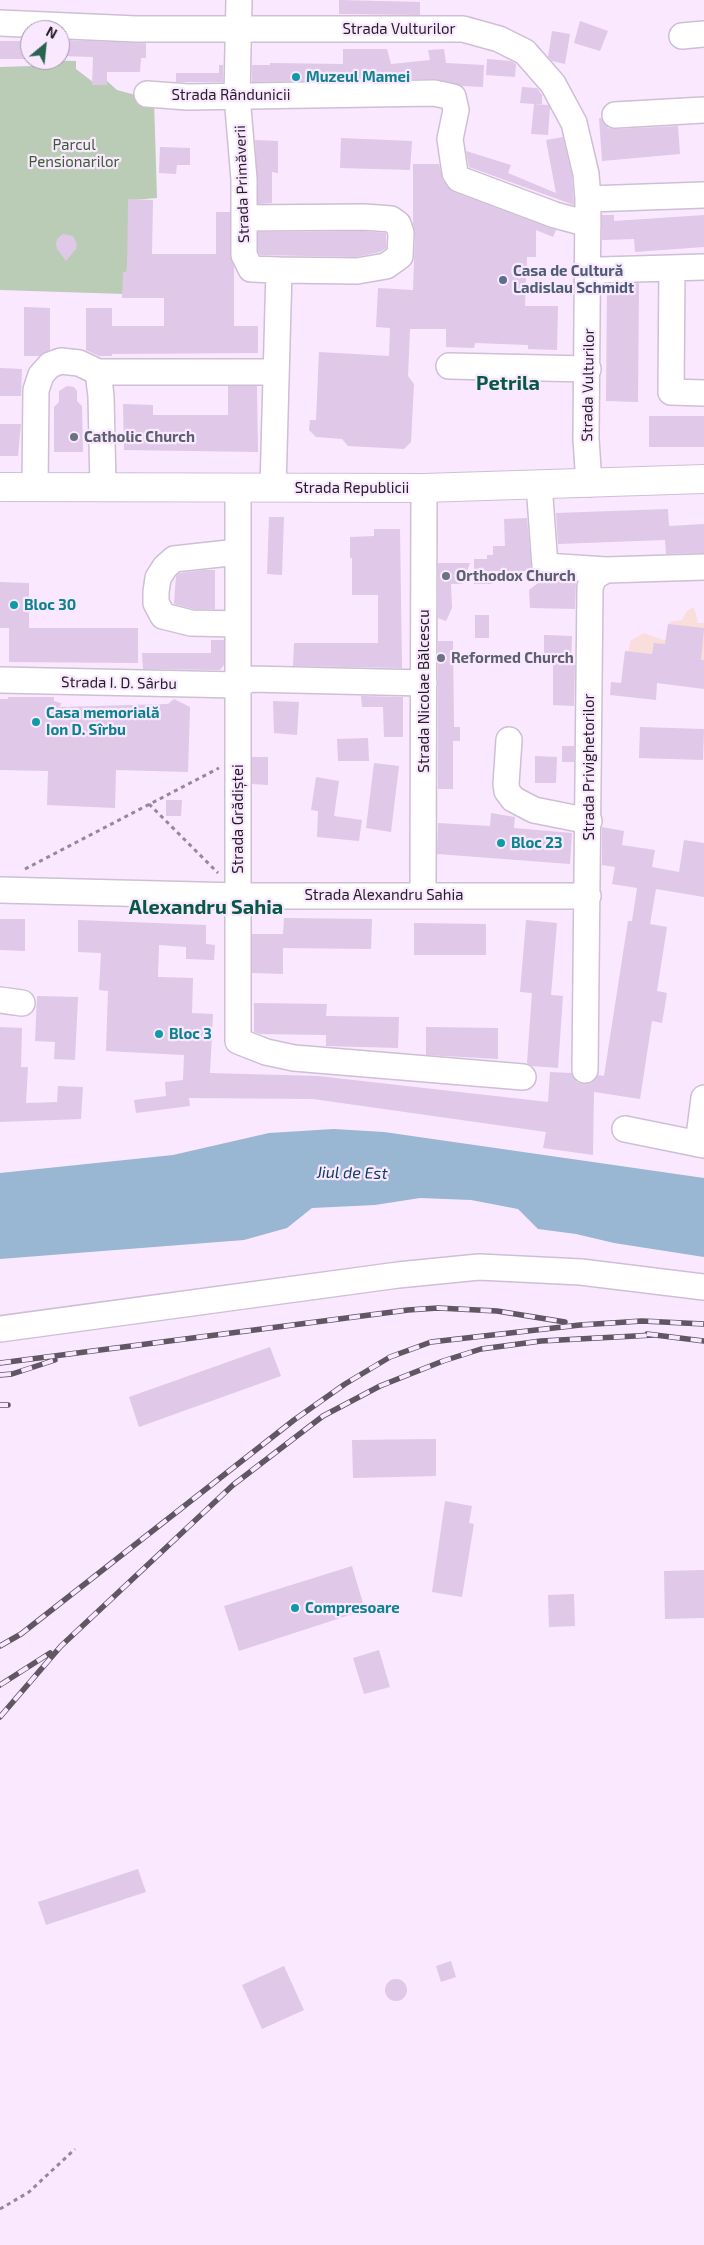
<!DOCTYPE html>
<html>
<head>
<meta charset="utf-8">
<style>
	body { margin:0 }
	#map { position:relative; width:704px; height:2245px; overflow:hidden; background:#f9e8ff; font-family:"Exo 2",sans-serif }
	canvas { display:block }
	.north { position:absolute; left:20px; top:20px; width:50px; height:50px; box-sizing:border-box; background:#f9e8ff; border:1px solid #a497a8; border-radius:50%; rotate:28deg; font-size:14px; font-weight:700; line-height:20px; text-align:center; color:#241e26 }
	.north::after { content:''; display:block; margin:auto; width:18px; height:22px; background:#266450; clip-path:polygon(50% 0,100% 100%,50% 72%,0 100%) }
</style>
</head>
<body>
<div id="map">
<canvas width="704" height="2245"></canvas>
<div class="north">N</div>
</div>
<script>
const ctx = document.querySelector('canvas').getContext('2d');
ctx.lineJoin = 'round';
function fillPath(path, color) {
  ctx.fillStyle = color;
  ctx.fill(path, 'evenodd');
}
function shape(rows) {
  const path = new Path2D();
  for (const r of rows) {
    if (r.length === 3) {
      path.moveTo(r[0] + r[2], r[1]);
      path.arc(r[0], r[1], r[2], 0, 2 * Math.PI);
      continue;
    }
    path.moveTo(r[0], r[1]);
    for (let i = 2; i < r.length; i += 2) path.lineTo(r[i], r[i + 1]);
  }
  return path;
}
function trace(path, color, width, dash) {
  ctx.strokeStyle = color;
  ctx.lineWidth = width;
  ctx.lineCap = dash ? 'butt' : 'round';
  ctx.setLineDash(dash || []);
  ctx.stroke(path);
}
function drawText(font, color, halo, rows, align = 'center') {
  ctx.font = font + ' "Exo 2",sans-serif';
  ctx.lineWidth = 4.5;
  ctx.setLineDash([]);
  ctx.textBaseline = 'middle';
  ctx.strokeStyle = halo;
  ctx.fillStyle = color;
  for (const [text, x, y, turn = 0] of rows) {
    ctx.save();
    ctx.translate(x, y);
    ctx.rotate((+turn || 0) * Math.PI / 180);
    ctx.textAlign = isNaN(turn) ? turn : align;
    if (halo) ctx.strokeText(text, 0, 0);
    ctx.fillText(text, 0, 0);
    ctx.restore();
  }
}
fillPath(shape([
	[694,607,698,623,704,623,704,687,625,678,630,641,644,633,663,640,670,639,669,622,682,620,687,611]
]), '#f9dedb');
fillPath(shape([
	[37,60,76,61,76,69,93,82,107,81,117,90,154,100,157,198,132,200,125,294,0,290,0,67,33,66]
]), '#baccb6');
fillPath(shape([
	[334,1129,384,1132,704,1178,704,1257,614,1243,576,1234,538,1229,518,1209,471,1200,420,1198,375,1205,312,1208,287,1228,244,1240,0,1259,0,1173,173,1155,269,1133]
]), '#99b6d2');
fillPath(shape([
	[339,0,420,2,420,15,339,14],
	[580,21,608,31,600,51,574,43],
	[552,31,570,34,565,64,552,61,548,57],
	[60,40,146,43,146,58,141,58,140,72,107,72,107,85,92,85,93,57,60,56],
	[0,41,30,41,30,59,0,59],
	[343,49,387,49,391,64,430,60,428,50,444,49,446,63,484,65,483,87,462,86,434,79,252,82,252,65,270,65,270,63,343,64],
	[487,59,511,61,516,64,515,77,486,75],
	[219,65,223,65,223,82,176,82,176,73,219,73],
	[522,87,537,88,542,95,542,104,534,104,548,105,550,108,548,135,531,134,534,104,520,103],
	[599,118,601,118,608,128,615,129,678,126,680,154,602,161],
	[563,137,572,176,574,205,469,167,466,151,511,165,508,173,556,193,546,140],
	[341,138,412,141,410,170,340,168],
	[255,140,278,141,278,173,272,172,272,203,258,204],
	[160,147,190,148,190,165,177,165,176,174,159,173],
	[413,164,439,164,443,181,454,192,556,230,553,237,536,230,536,257,527,257,525,306,558,306,557,350,528,349,528,345,475,343,474,348,446,347,446,329,410,329,408,376,414,384,411,442,404,449,348,446,342,439,316,437,309,430,310,420,316,420,319,352,389,356,390,328,376,327,378,288,413,290,415,234,413,224],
	[128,199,153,200,152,254,216,254,216,212,230,212,230,255,234,267,234,326,258,326,258,353,112,354,112,356,99,356,86,350,86,308,112,308,112,326,164,326,164,298,122,298,123,272,127,272],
	[602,215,614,215,614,221,704,215,704,247,635,252,634,239,602,240],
	[364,231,386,233,386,248,380,252,356,257,260,255,258,252,258,232],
	[63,234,73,236,77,244,76,249,66,261,57,249,56,244,57,239],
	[639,283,638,402,606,401,607,284],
	[24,307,50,308,50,350,39,356,24,356],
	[0,368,22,369,21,396,0,396],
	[67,386,74,387,77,391,77,401,82,406,83,452,54,452,54,407,59,402,59,391],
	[228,386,257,386,258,452,124,450,123,404,153,405,153,415,228,415],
	[649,416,704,416,704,447,649,447],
	[0,424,21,424,18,456,0,456],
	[668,509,669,526,704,524,704,553,666,554,665,540,558,544,556,513],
	[269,517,284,517,282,575,267,574],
	[527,518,532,571,492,571,492,584,474,584,474,559,487,559,487,555,493,555,493,546,505,546,504,519],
	[374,529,400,529,402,668,293,666,294,643,378,643,378,595,352,595,352,558,350,558,350,537,374,536],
	[438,563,470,563,462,584,451,584,452,608,446,621,438,618],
	[203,570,215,570,215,609,193,609,174,604,176,576,180,573],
	[542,580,576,582,575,609,530,608,529,590],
	[0,582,29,583,29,628,138,628,138,663,9,662,9,628,0,628],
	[475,615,489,615,489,638,475,638],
	[668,624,704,628,701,660,704,660,704,689,657,683,656,700,610,695,611,682,621,683,625,651,652,654,654,643,665,644],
	[544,635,572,636,571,665,575,665,574,706,553,705,553,661,544,661],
	[211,640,224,640,224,665,220,670,143,669,142,653,211,653],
	[438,641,453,641,454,727,460,727,460,741,453,741,453,789,438,789],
	[361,696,403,697,403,737,384,737,383,707,362,707],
	[8,697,54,697,54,701,61,703,60,707,168,704,174,699,190,707,188,772,116,770,115,808,47,805,48,771,0,770,0,699,8,699],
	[273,701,299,702,297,735,274,733],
	[640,727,704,729,703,760,639,758],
	[368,738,369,761,338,761,337,739],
	[562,746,574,746,574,762,562,762],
	[535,756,557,757,556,783,535,783],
	[252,757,268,757,268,785,252,784],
	[374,763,399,766,391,832,366,828],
	[316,777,339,781,334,816,362,820,359,841,317,837,318,811,311,810],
	[166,800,182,800,181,816,166,816],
	[491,813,515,817,514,828,572,833,570,864,437,854,438,823,490,826],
	[602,827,624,831,622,845,655,850,652,867,679,872,684,840,704,843,704,897,656,889,650,924,667,927,657,991,667,993,662,1023,652,1021,640,1099,594,1092,593,1155,543,1148,546,1132,313,1099,189,1098,190,1106,136,1113,134,1100,166,1096,165,1082,183,1080,184,1055,106,1051,108,991,99,990,101,953,78,952,78,920,206,925,206,944,215,945,214,960,186,959,186,947,159,945,158,977,193,978,192,1013,213,1014,210,1073,318,1076,548,1102,550,1072,571,1073,577,1082,584,1084,592,1082,598,1075,604,1076,628,921,632,921,637,888,612,884,615,867,602,865],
	[284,918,372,919,371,949,283,948,283,974,252,973,252,934,283,934],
	[0,919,25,919,25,951,0,950],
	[526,920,557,923,551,995,563,996,558,1068,532,1066,527,1063,532,993,520,992],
	[414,923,486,924,486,955,414,955],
	[37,996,78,997,75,1060,54,1059,55,1042,35,1041],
	[254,1003,327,1004,326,1016,399,1017,398,1048,326,1046,326,1035,260,1034,254,1032],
	[0,1027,22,1028,21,1067,28,1067,26,1103,57,1102,58,1086,83,1087,81,1119,0,1122],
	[426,1027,498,1028,498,1059,426,1055],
	[270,1347,281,1376,139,1427,129,1397],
	[436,1439,436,1476,353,1478,352,1440],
	[445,1501,472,1506,469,1523,474,1524,462,1597,432,1592],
	[352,1566,365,1610,239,1651,224,1606],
	[704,1570,704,1618,665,1619,664,1571],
	[574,1594,575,1626,549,1627,548,1595],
	[379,1650,390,1687,364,1694,353,1658],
	[138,1869,146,1892,46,1925,38,1902],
	[451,1961,456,1977,441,1982,436,1966],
	[284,1966,304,2010,262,2029,242,1985],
	[396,1990,11]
]), '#dfc8e8');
const minor = shape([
	[239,0,237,96,244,179,244,255,251,269,279,270,273,488],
	[0,23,136,29,463,29,499,39,525,52,553,84,574,123,586,174,588,199,586,439,589,484],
	[682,36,704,34],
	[147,94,188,97,434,93,453,97,456,110,450,139,455,173,459,179,555,215,588,224],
	[615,115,704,110],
	[588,199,704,195],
	[245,218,364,217,391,219,398,224,401,233,400,256,386,266,357,271,279,270],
	[672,268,671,392,704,393],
	[589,276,601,270,704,267],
	[449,366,588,369],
	[98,372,275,372],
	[539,484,545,566,606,570],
	[35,487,36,390,41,375,50,365,61,361,79,363,98,372,101,396,103,487],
	[238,489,238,1041,266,1052,294,1058,523,1077],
	[238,552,174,559,165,567,158,578,156,592,156,603,163,616,191,623,238,624],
	[0,680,238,685,250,679,424,683],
	[509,740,506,784,507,791,513,799,534,810,589,821],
	[0,890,238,896,588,896],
	[423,895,424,488],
	[0,1000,22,1003],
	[585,1070,590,587,594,577,606,570,704,567],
	[625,1129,704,1145],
	[698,1144,704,1098],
	[0,1329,398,1275,479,1267,581,1272,704,1287]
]);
const major = shape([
	[0,487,424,488,704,479]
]);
trace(minor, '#cfbfd4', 28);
trace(major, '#cfbfd4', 30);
trace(shape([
	[149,804,218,873],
	[25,869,219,768],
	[0,2209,29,2192,75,2149]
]), '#958999', 3, [4, 4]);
trace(minor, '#fff', 25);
trace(major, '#fff', 28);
const rail = shape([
	[647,1334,704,1341],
	[0,1363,408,1310,438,1308,497,1311,565,1322],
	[0,1375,12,1374,55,1360],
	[0,1405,8,1405],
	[0,1646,21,1634,294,1420,345,1384,390,1357,431,1342,580,1325,642,1321,704,1324],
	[0,1685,50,1653],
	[0,1717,61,1646,233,1485,323,1416,380,1386,443,1361,481,1349,541,1341,654,1335]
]);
trace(rail, '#605763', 5.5);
trace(rail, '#f9e8ff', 4, [11]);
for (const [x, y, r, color] of [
	[296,77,5,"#0f9aa8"],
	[503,280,5,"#5c6f8a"],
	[74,437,5,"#6b7280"],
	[446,576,5,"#6b7280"],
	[14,605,5,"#0f9aa8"],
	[441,658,5,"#6b7280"],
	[36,722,5,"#0f9aa8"],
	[501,843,5,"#0f9aa8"],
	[159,1034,5,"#0f9aa8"],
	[295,1608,5,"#0f9aa8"]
]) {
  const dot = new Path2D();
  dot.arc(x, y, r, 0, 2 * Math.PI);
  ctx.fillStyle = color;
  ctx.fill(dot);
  trace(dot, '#f9e8ff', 2);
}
drawText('15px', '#241e26', '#f9e8ff', [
	["Strada Vulturilor",399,29],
	["Strada Rândunicii",231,95],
	["Strada Primăverii",242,184,-92],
	["Strada Vulturilor",588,385,-89],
	["Strada Republicii",352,488],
	["Strada I. D. Sârbu",119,683,1],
	["Strada Nicolae Bălcescu",424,691,-90],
	["Strada Privighetorilor",589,767,-90],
	["Strada Grădiștei",238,819,-90],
	["Strada Alexandru Sahia",384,895]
]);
drawText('bold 15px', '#0d838f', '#f9e8ff', [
	["Muzeul Mamei",306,77],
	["Bloc 30",24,605],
	["Casa memorială",46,713],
	["Ion D. Sîrbu",46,730],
	["Bloc 23",511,843],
	["Bloc 3",169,1034],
	["Compresoare",305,1608]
], 'left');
drawText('15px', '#3a5e31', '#f9e8ff', [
	["Parcul",74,145],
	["Pensionarilor",74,162]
]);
drawText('bold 15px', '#4e5e75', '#f9e8ff', [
	["Casa de Cultură",513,271],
	["Ladislau Schmidt",513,288]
], 'left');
drawText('bold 15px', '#5b616d', '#f9e8ff', [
	["Catholic Church",84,437],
	["Orthodox Church",456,576],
	["Reformed Church",451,658]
], 'left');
drawText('italic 16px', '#0c3d61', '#f9e8ff', [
	["Jiul de Est",352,1173,1]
]);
drawText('bold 20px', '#075943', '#f9e8ff', [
	["Petrila",508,383],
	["Alexandru Sahia",206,907]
]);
</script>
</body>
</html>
